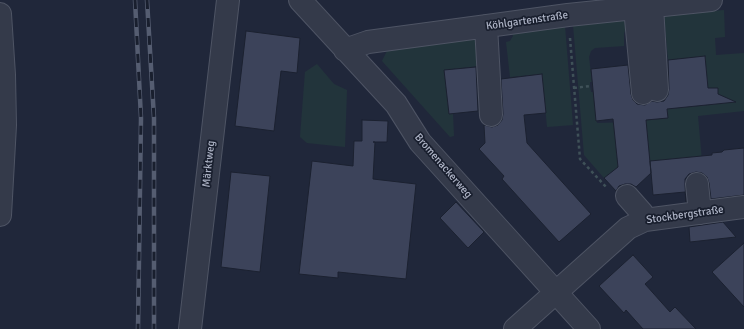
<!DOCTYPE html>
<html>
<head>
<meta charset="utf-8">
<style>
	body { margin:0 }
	canvas { display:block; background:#20273a }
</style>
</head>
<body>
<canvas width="744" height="329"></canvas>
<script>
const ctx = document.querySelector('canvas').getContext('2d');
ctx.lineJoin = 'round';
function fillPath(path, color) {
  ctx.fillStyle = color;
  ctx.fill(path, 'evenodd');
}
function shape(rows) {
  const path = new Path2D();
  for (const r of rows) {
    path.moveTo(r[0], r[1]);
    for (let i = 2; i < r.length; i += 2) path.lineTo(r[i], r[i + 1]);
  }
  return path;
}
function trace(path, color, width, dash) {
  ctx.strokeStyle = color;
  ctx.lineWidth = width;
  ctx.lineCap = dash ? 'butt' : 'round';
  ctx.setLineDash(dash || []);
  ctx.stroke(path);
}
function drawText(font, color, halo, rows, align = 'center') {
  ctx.font = font + ' Signika,sans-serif';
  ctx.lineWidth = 3.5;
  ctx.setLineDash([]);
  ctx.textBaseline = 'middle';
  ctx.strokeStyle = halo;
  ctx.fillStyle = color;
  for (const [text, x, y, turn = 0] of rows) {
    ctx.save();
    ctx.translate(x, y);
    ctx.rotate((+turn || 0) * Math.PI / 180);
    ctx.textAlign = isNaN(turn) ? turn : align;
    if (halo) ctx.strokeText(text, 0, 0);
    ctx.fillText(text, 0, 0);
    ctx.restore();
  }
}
fillPath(shape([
	[724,10,725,37,715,38,716,55,744,53,744,111,698,116,702,161,685,158,650,161,648,142,616,145,618,167,604,178,584,155,573,25,628,19,629,24,626,27,624,34,624,46,595,48,591,51,589,57,592,82,590,82,590,86,591,92,593,92,597,123,633,122,668,118,667,109,710,105,715,99,708,90,697,57,668,60,664,15],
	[565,26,573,125,547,127,542,74,510,77,506,42,510,41,513,36,512,33],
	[477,37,479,66,444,70,449,114,453,114,454,136,450,137,382,61,388,49],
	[317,64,334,84,347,90,345,147,307,143,300,137,305,72]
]), '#22343b');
const building = shape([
	[246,31,300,38,297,73,281,71,274,131,235,126,246,31],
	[705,56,708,88,718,88,718,94,736,102,667,109,668,118,646,120,651,173,636,187,631,184,625,184,619,186,616,191,604,178,618,167,613,119,596,121,591,69,628,65,631,94,633,100,637,104,645,105,652,101,657,102,664,101,668,95,669,89,668,60,705,56],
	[476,67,478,111,449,114,444,70,476,67],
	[542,74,546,113,524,115,527,143,591,214,559,242,502,179,504,176,479,149,485,143,484,125,492,127,498,125,502,120,503,114,501,79,542,74],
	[362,120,388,121,387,142,373,142,375,142,373,179,416,184,406,279,338,272,338,278,299,274,312,161,353,166,354,141,362,141,362,120],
	[744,148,744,195,711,199,709,183,707,177,702,173,696,172,689,174,685,179,685,185,686,202,685,192,653,195,650,161,712,155,712,153,722,152,724,150,744,148],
	[231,172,270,176,260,272,221,267,231,172],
	[456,202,484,232,468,248,440,218,456,202],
	[723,222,736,237,690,242,689,227,723,222],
	[744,243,744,307,712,272,744,243],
	[633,255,653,277,645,284,670,312,675,307,696,329,643,329,626,310,624,313,599,286,633,255]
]);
fillPath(building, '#3c435a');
trace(building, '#1b2130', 1);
const minor = shape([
	[300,0,396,104,420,142,589,329],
	[652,6,657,90],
	[635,8,643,93],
	[0,14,4,75,5,125,0,215],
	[486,26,491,115],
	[345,50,368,42,480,27,568,15,711,0],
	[697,184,700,213],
	[627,196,642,213,645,220],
	[190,329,228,0],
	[515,329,628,228,645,220,744,207]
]);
trace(minor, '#4e5464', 24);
trace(shape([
	[570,38,580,159,607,188],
	[574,88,590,86]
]), '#3f5158', 2.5, [3, 3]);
trace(minor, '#343a4a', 22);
const rail = shape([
	[135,0,141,118,138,329],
	[147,0,154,118,154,329]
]);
trace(rail, '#555d71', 4.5);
trace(rail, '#191f2e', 3, [9]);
drawText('11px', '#aeb4c6', '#191f2e', [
	["Köhlgartenstraße",527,21,-8],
	["Märktweg",209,164,-84],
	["Bromenackerweg",443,166,49],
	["Stockbergstraße",685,215,-8]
]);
</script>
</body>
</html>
